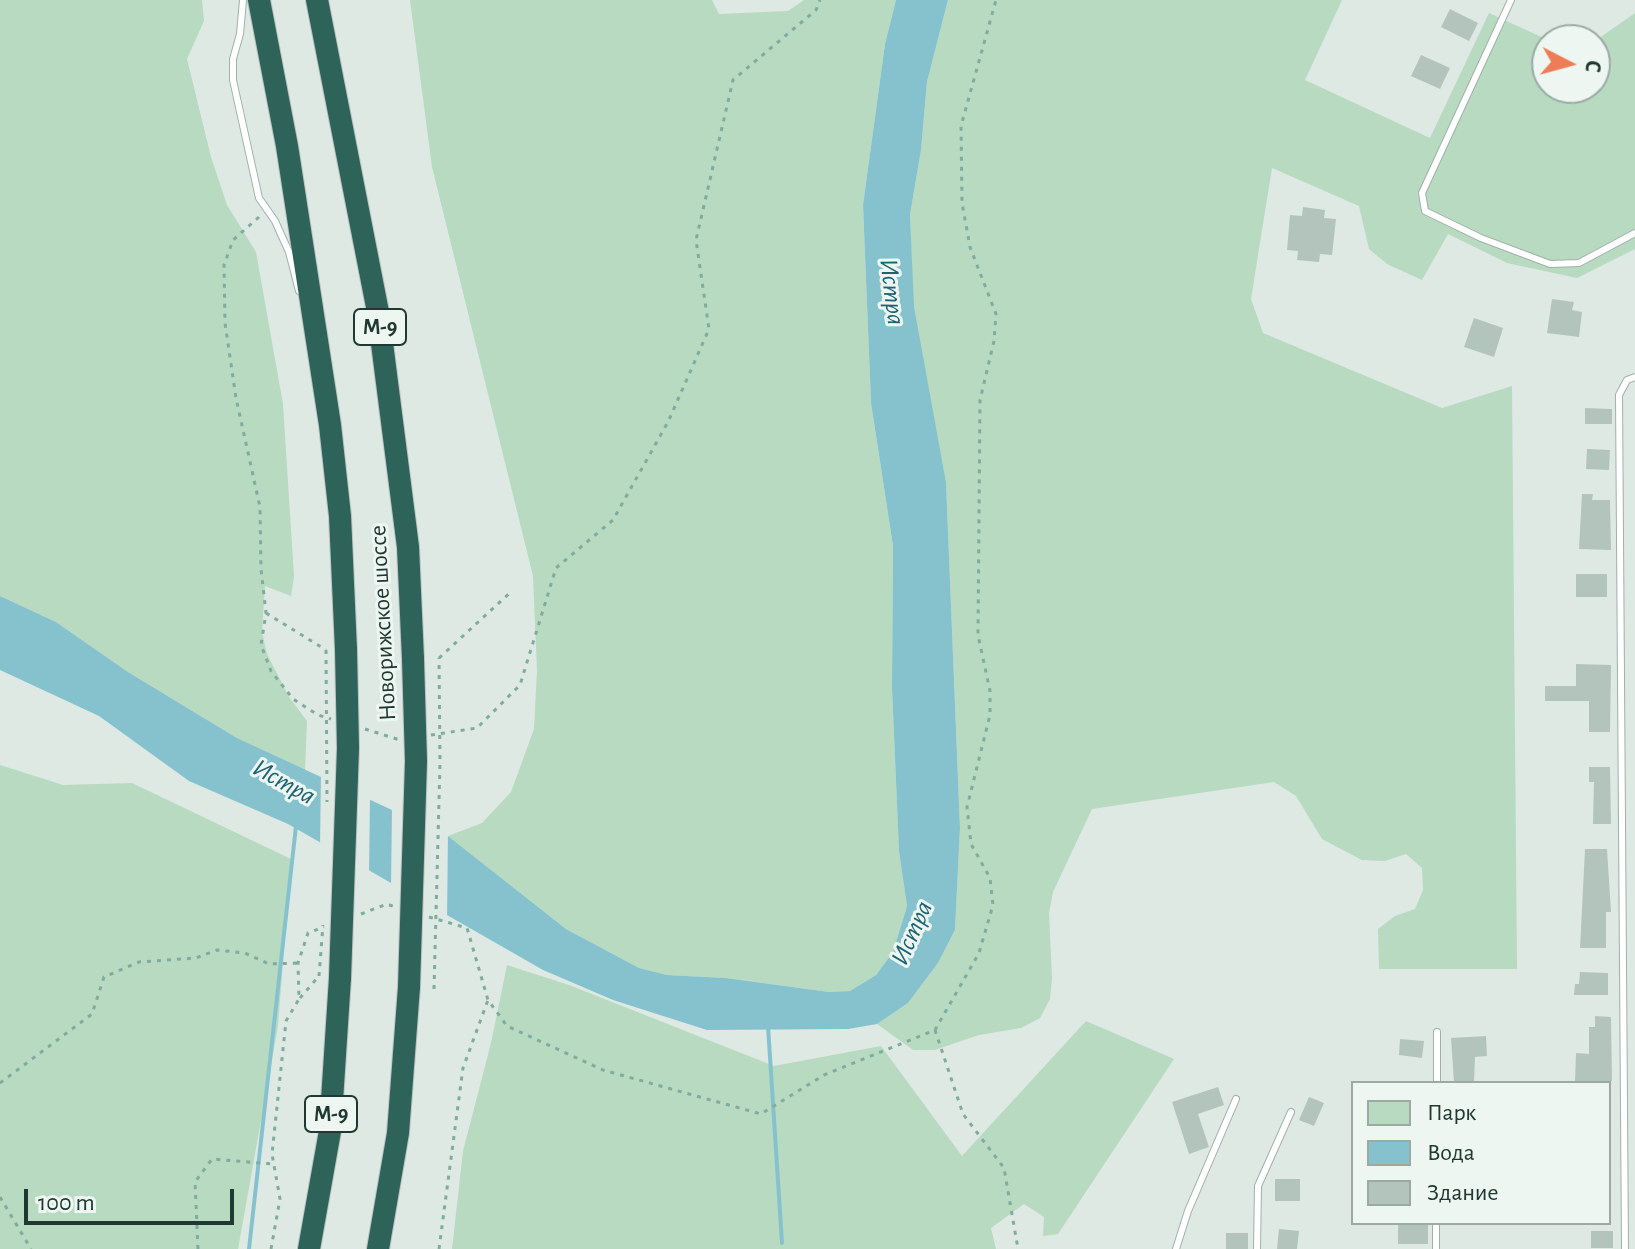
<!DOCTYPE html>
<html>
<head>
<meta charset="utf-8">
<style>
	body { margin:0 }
	#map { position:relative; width:1635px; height:1249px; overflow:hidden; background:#dee9e4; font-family:"Alegreya Sans",sans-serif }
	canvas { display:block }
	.legend { position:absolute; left:1351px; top:1081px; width:260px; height:144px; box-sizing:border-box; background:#eef6f2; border:2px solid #9caaa5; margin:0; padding:10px 14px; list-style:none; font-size:24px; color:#203832 }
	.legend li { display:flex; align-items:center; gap:16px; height:40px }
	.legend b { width:40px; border:2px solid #9caaa5 }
	.north { position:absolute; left:1531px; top:24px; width:80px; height:80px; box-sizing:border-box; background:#eef6f2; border:2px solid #9caaa5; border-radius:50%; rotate:96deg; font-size:22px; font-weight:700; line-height:32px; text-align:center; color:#203832 }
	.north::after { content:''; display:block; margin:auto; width:28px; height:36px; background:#ee7d57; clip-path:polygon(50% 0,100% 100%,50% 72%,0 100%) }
	.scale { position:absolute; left:24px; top:1189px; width:210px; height:36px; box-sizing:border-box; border:4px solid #203832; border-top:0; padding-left:10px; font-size:24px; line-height:28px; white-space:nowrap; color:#203832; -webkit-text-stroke:6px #eef6f2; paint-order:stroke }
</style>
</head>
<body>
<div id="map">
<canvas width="1635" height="1249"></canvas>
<ul class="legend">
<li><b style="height:22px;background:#b7dac1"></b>Парк</li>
<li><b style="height:22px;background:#86c2ce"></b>Вода</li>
<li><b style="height:22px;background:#b3c4bd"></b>Здание</li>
</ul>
<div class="north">С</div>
<div class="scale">100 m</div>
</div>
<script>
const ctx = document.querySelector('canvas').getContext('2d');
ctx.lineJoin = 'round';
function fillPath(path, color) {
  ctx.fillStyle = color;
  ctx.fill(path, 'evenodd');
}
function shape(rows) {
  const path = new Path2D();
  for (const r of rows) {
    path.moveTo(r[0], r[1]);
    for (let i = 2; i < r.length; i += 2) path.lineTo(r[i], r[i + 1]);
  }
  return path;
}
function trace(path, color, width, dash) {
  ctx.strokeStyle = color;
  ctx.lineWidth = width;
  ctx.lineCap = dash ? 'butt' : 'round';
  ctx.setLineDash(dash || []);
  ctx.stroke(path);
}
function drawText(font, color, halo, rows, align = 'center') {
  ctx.font = font + ' "Alegreya Sans",sans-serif';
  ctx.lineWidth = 6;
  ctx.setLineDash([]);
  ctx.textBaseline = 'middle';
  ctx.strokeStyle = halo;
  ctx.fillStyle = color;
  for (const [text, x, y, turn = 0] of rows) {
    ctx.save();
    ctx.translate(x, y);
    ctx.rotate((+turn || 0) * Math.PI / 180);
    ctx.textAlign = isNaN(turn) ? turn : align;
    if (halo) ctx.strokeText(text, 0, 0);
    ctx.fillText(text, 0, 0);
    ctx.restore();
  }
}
fillPath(shape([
	[0,0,202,0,204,21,187,59,211,157,227,205,256,252,283,404,294,576,291,596,265,586,262,632,267,654,289,697,307,721,305,771,237,738,128,672,56,622,0,596],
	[410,0,712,0,719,14,788,11,804,0,896,0,885,44,863,205,871,403,893,546,892,688,899,850,907,906,893,952,876,975,850,991,829,992,726,978,667,975,639,968,566,929,448,836,482,823,511,792,534,729,537,670,533,576,432,167],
	[948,0,1342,0,1305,80,1430,138,1489,13,1548,40,1547,88,1595,88,1595,41,1635,13,1635,249,1577,278,1507,263,1448,234,1422,280,1387,264,1369,249,1359,206,1272,168,1251,299,1263,333,1442,408,1512,386,1517,969,1379,969,1378,929,1395,916,1415,909,1423,890,1422,868,1406,854,1385,861,1362,860,1322,839,1296,796,1274,782,1092,809,1053,892,1049,913,1052,978,1050,999,1040,1018,1021,1028,979,1035,935,1050,913,1050,877,1024,908,1003,938,963,955,930,960,828,946,482,913,307,910,215,921,150,927,82],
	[0,765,63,785,132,783,291,859,278,1026,238,1249,0,1249],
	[507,965,569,985,774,1066,881,1046,962,1156,1086,1021,1174,1059,1058,1234,1043,1236,1044,1217,1024,1204,991,1228,996,1249,452,1249,463,1151,491,1043]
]), '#b7dac1');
fillPath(shape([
	[896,0,948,0,927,82,921,150,910,215,914,307,946,482,960,828,955,930,938,963,908,1003,877,1024,848,1029,707,1030,613,1000,543,970,288,824,189,781,99,716,0,670,0,596,56,622,128,672,237,738,448,836,566,929,639,968,667,975,726,978,829,992,850,991,876,975,893,952,907,906,899,851,892,688,893,546,871,403,863,205,885,44]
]), '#86c2ce');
fillPath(shape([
	[321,774,370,796,369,875,320,847],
	[392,806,448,831,447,921,391,888]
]), '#dee9e4');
trace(shape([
	[768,1026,782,1243],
	[249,1249,296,826]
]), '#86c2ce', 4);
fillPath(shape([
	[1450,9,1478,23,1469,41,1441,27],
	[1421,55,1450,68,1440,89,1411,76],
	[1303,207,1325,210,1324,218,1336,219,1332,255,1320,254,1319,262,1297,260,1298,251,1287,250,1290,215,1302,216],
	[1552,299,1574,302,1572,310,1582,312,1579,337,1547,333],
	[1474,318,1503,328,1494,357,1464,347],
	[1585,408,1612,409,1612,424,1585,424],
	[1587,449,1610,450,1609,470,1586,469],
	[1582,494,1593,494,1592,500,1610,500,1611,550,1579,549],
	[1576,574,1607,574,1607,597,1576,597],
	[1576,664,1611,665,1610,732,1589,732,1589,701,1545,701,1545,686,1576,686],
	[1589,767,1610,767,1611,824,1593,824,1594,782,1589,782],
	[1585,849,1607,849,1611,912,1606,912,1606,948,1580,948],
	[1580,972,1608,973,1608,995,1574,995,1575,984,1579,984],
	[1595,1016,1611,1017,1612,1081,1575,1081,1576,1053,1589,1054,1589,1027,1595,1027],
	[1486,1036,1487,1056,1475,1057,1474,1083,1454,1083,1451,1038],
	[1400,1039,1424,1041,1422,1058,1399,1055],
	[1218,1087,1224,1105,1198,1114,1209,1147,1189,1154,1172,1102],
	[1309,1097,1324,1103,1314,1126,1299,1120],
	[1275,1179,1300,1179,1300,1201,1275,1201],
	[1398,1223,1428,1223,1428,1244,1398,1244],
	[1279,1229,1299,1231,1297,1249,1277,1249],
	[1591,1231,1613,1231,1613,1248,1591,1248],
	[1226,1233,1248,1233,1248,1249,1226,1249]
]), '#b3c4bd');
const lane = shape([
	[243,0,240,34,233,59,233,80,259,198,275,221,289,252,299,291],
	[1511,0,1422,193,1425,211,1481,238,1550,264,1579,263,1635,233],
	[1437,1083,1437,1032],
	[1176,1249,1188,1211,1236,1099],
	[1257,1249,1258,1186,1291,1112],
	[1436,1249,1436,1223],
	[1625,1249,1619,395,1627,380,1635,377]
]);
const highway = shape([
	[259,0,287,146,330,425,340,516,346,650],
	[317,0,378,312,408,547,413,659],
	[309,1249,330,1131,340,978],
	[378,1249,398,1133,409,987]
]);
trace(lane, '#a1b0ab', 8);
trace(highway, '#bcc3c2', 24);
trace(shape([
	[259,217,233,240,224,265,225,323,236,398,260,507,261,569,266,613,261,645,271,671,293,699,318,715,331,719],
	[266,613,326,650],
	[439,658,512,591],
	[365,729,400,740],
	[431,735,477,728,520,685,556,568,613,520,668,422,709,329,696,240,733,80,816,10,820,0],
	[361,914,387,904,395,907],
	[429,917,467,928,488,1000,507,1026,603,1070,761,1114,824,1075,935,1030,979,953,993,905,990,878,971,844,967,807,990,715,990,691,978,635,980,400,994,341,996,314,970,247,962,203,961,126,996,0],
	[300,998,319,976],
	[935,1030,963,1114,1004,1168,1018,1249],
	[0,1083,92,1014,104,977,139,962,196,958,217,950,245,953,269,964,298,963],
	[0,1197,31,1249],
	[198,1249,195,1182,212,1159,272,1164],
	[271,1249,280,1199,272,1154,286,1021,299,999,298,963,308,933,324,927],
	[439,1249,463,1068,488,1000]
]), '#7fac9e', 3, [4, 6]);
trace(lane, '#fff', 6);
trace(highway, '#2d6358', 22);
const highwayBridge = shape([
	[340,978,348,748,346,650],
	[409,987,416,761,413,659]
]);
trace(highwayBridge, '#bcc3c2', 24, []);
trace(shape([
	[326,650,327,802],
	[319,976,323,925],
	[434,989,440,763,439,658]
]), '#7fac9e', 3, [4, 6]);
trace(highwayBridge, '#2d6358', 22);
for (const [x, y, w] of [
	[380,327,52],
	[331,1114,52]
]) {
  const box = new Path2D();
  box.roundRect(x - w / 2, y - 18, w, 36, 6);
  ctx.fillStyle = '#eef6f2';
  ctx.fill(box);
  trace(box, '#203832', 2);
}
drawText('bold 22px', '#203832', null, [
	["М-9",380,327],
	["М-9",331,1114]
]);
drawText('24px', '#203832', '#eef6f2', [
	["Новорижское шоссе",383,623,-93]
]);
drawText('italic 26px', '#1c6372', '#eef6f2', [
	["Истра",892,292,83],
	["Истра",284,782,29],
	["Истра",912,933,-66]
]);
</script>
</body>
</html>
